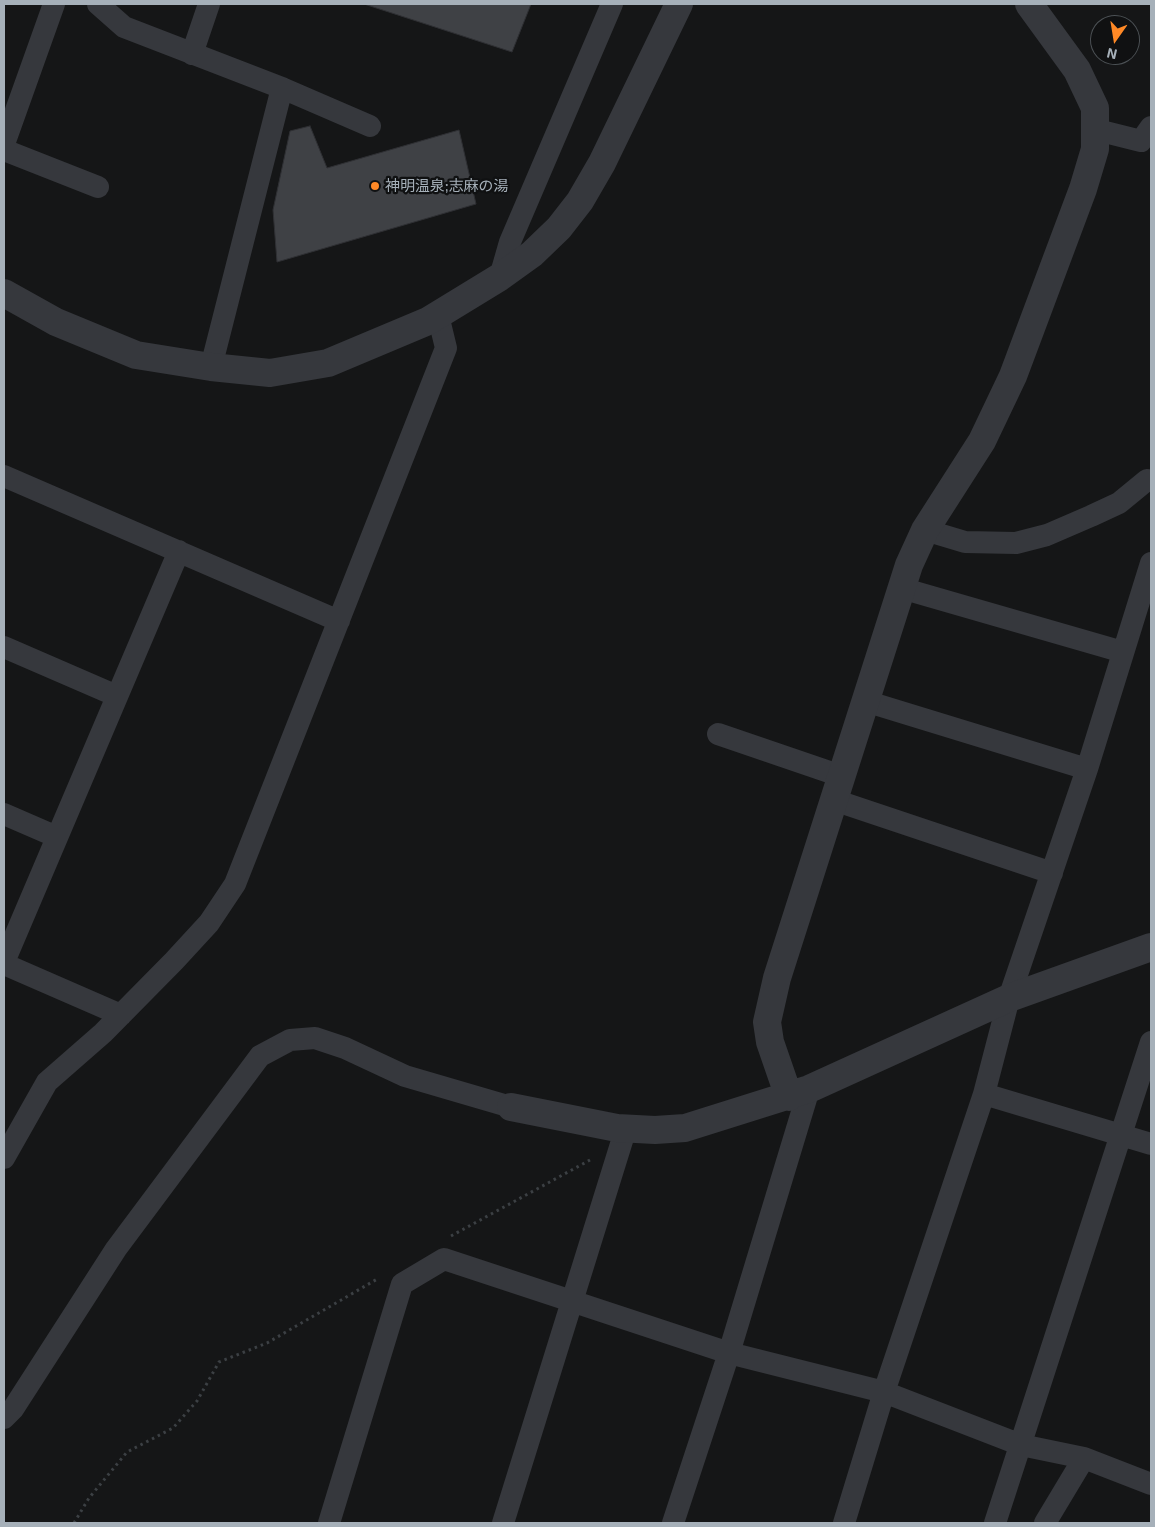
<!DOCTYPE html>
<html>
<head>
<meta charset="utf-8">
<style>
	body { margin:0 }
	#map { position:relative; width:1155px; height:1527px; overflow:hidden; background:#151617; font-family:"Exo 2",sans-serif }
	canvas { display:block }
	.frame { position:absolute; inset:0; border:5px solid #a6b0b9; pointer-events:none }
	.north { position:absolute; left:1090px; top:15px; width:50px; height:50px; box-sizing:border-box; background:#101112; border:1px solid #4c5155; border-radius:50%; rotate:193deg; font-size:14px; font-weight:700; line-height:20px; text-align:center; color:#a6b0b9 }
	.north::after { content:''; display:block; margin:auto; width:18px; height:22px; background:#ff8926; clip-path:polygon(50% 0,100% 100%,50% 72%,0 100%) }
</style>
</head>
<body>
<div id="map">
<canvas width="1155" height="1527"></canvas>
<div class="frame"></div>
<div class="north">N</div>
</div>
<script>
const ctx = document.querySelector('canvas').getContext('2d');
ctx.lineJoin = 'round';
function fillPath(path, color) {
  ctx.fillStyle = color;
  ctx.fill(path, 'evenodd');
}
function shape(rows) {
  const path = new Path2D();
  for (const r of rows) {
    path.moveTo(r[0], r[1]);
    for (let i = 2; i < r.length; i += 2) path.lineTo(r[i], r[i + 1]);
  }
  return path;
}
function trace(path, color, width, dash) {
  ctx.strokeStyle = color;
  ctx.lineWidth = width;
  ctx.lineCap = dash ? 'butt' : 'round';
  ctx.setLineDash(dash || []);
  ctx.stroke(path);
}
function drawText(font, color, halo, rows, align = 'center') {
  ctx.font = font + ' "Exo 2","Noto Sans JP",sans-serif';
  ctx.lineWidth = 4.5;
  ctx.setLineDash([]);
  ctx.textBaseline = 'middle';
  ctx.strokeStyle = halo;
  ctx.fillStyle = color;
  for (const [text, x, y, turn = 0] of rows) {
    ctx.save();
    ctx.translate(x, y);
    ctx.rotate((+turn || 0) * Math.PI / 180);
    ctx.textAlign = isNaN(turn) ? turn : align;
    if (halo) ctx.strokeText(text, 0, 0);
    ctx.fillText(text, 0, 0);
    ctx.restore();
  }
}
const building = shape([
	[364,4,531,4,512,52,364,4],
	[310,126,327,168,459,130,476,204,277,262,273,210,290,131,310,126]
]);
fillPath(building, '#3f4145');
trace(building, '#2f3034', 1);
trace(shape([
	[451,1236,590,1160],
	[74,1523,89,1498,127,1452,173,1428,197,1401,219,1362,267,1343,379,1278]
]), '#3c4044', 3, [2.5, 4]);
trace(shape([
	[98,4,124,27,282,88,370,126],
	[192,54,209,4],
	[1097,130,1141,141,1151,127],
	[4,144,54,4],
	[4,150,98,187],
	[500,277,510,242,612,4],
	[211,367,282,88],
	[4,476,339,621],
	[925,530,965,542,1016,543,1047,535,1091,516,1119,503,1147,480,1151,481],
	[901,588,1123,652],
	[4,647,117,696],
	[865,701,1087,769],
	[718,734,841,776],
	[834,800,1052,873],
	[4,814,57,837],
	[4,962,179,551],
	[4,964,121,1015],
	[984,1094,1151,1144],
	[4,1158,47,1082,103,1033,174,961,209,923,235,884,446,348,438,315],
	[4,1418,13,1409,116,1249,260,1056,290,1040,315,1038,345,1048,405,1076,511,1107],
	[329,1523,402,1284,444,1259,729,1353,884,1392,1021,1445,1084,1458,1151,1484],
	[503,1523,626,1128],
	[673,1523,729,1353,809,1089],
	[844,1523,884,1392,984,1094,1009,998,1087,769,1151,563],
	[995,1523,1151,1042],
	[1045,1523,1084,1458]
]), '#36383d', 22);
trace(shape([
	[4,293,56,322,136,355,211,367,270,373,328,363,428,321,500,277,532,254,559,228,580,201,602,163,679,4],
	[789,1097,770,1042,767,1022,777,978,909,565,925,530,982,441,1013,376,1083,189,1095,149,1095,108,1077,70,1029,4],
	[511,1107,617,1128,655,1130,685,1128,809,1089,1009,998,1151,947]
]), '#36383d', 28);
for (const [x, y, r, color] of [
	[375,186,5,"#ff8926"]
]) {
  const dot = new Path2D();
  dot.arc(x, y, r, 0, 2 * Math.PI);
  ctx.fillStyle = color;
  ctx.fill(dot);
  trace(dot, '#101112', 2);
}
drawText('15px', '#a6b0b9', '#101112', [
	["神明温泉;志麻の湯",385,186]
], 'left');
</script>
</body>
</html>
